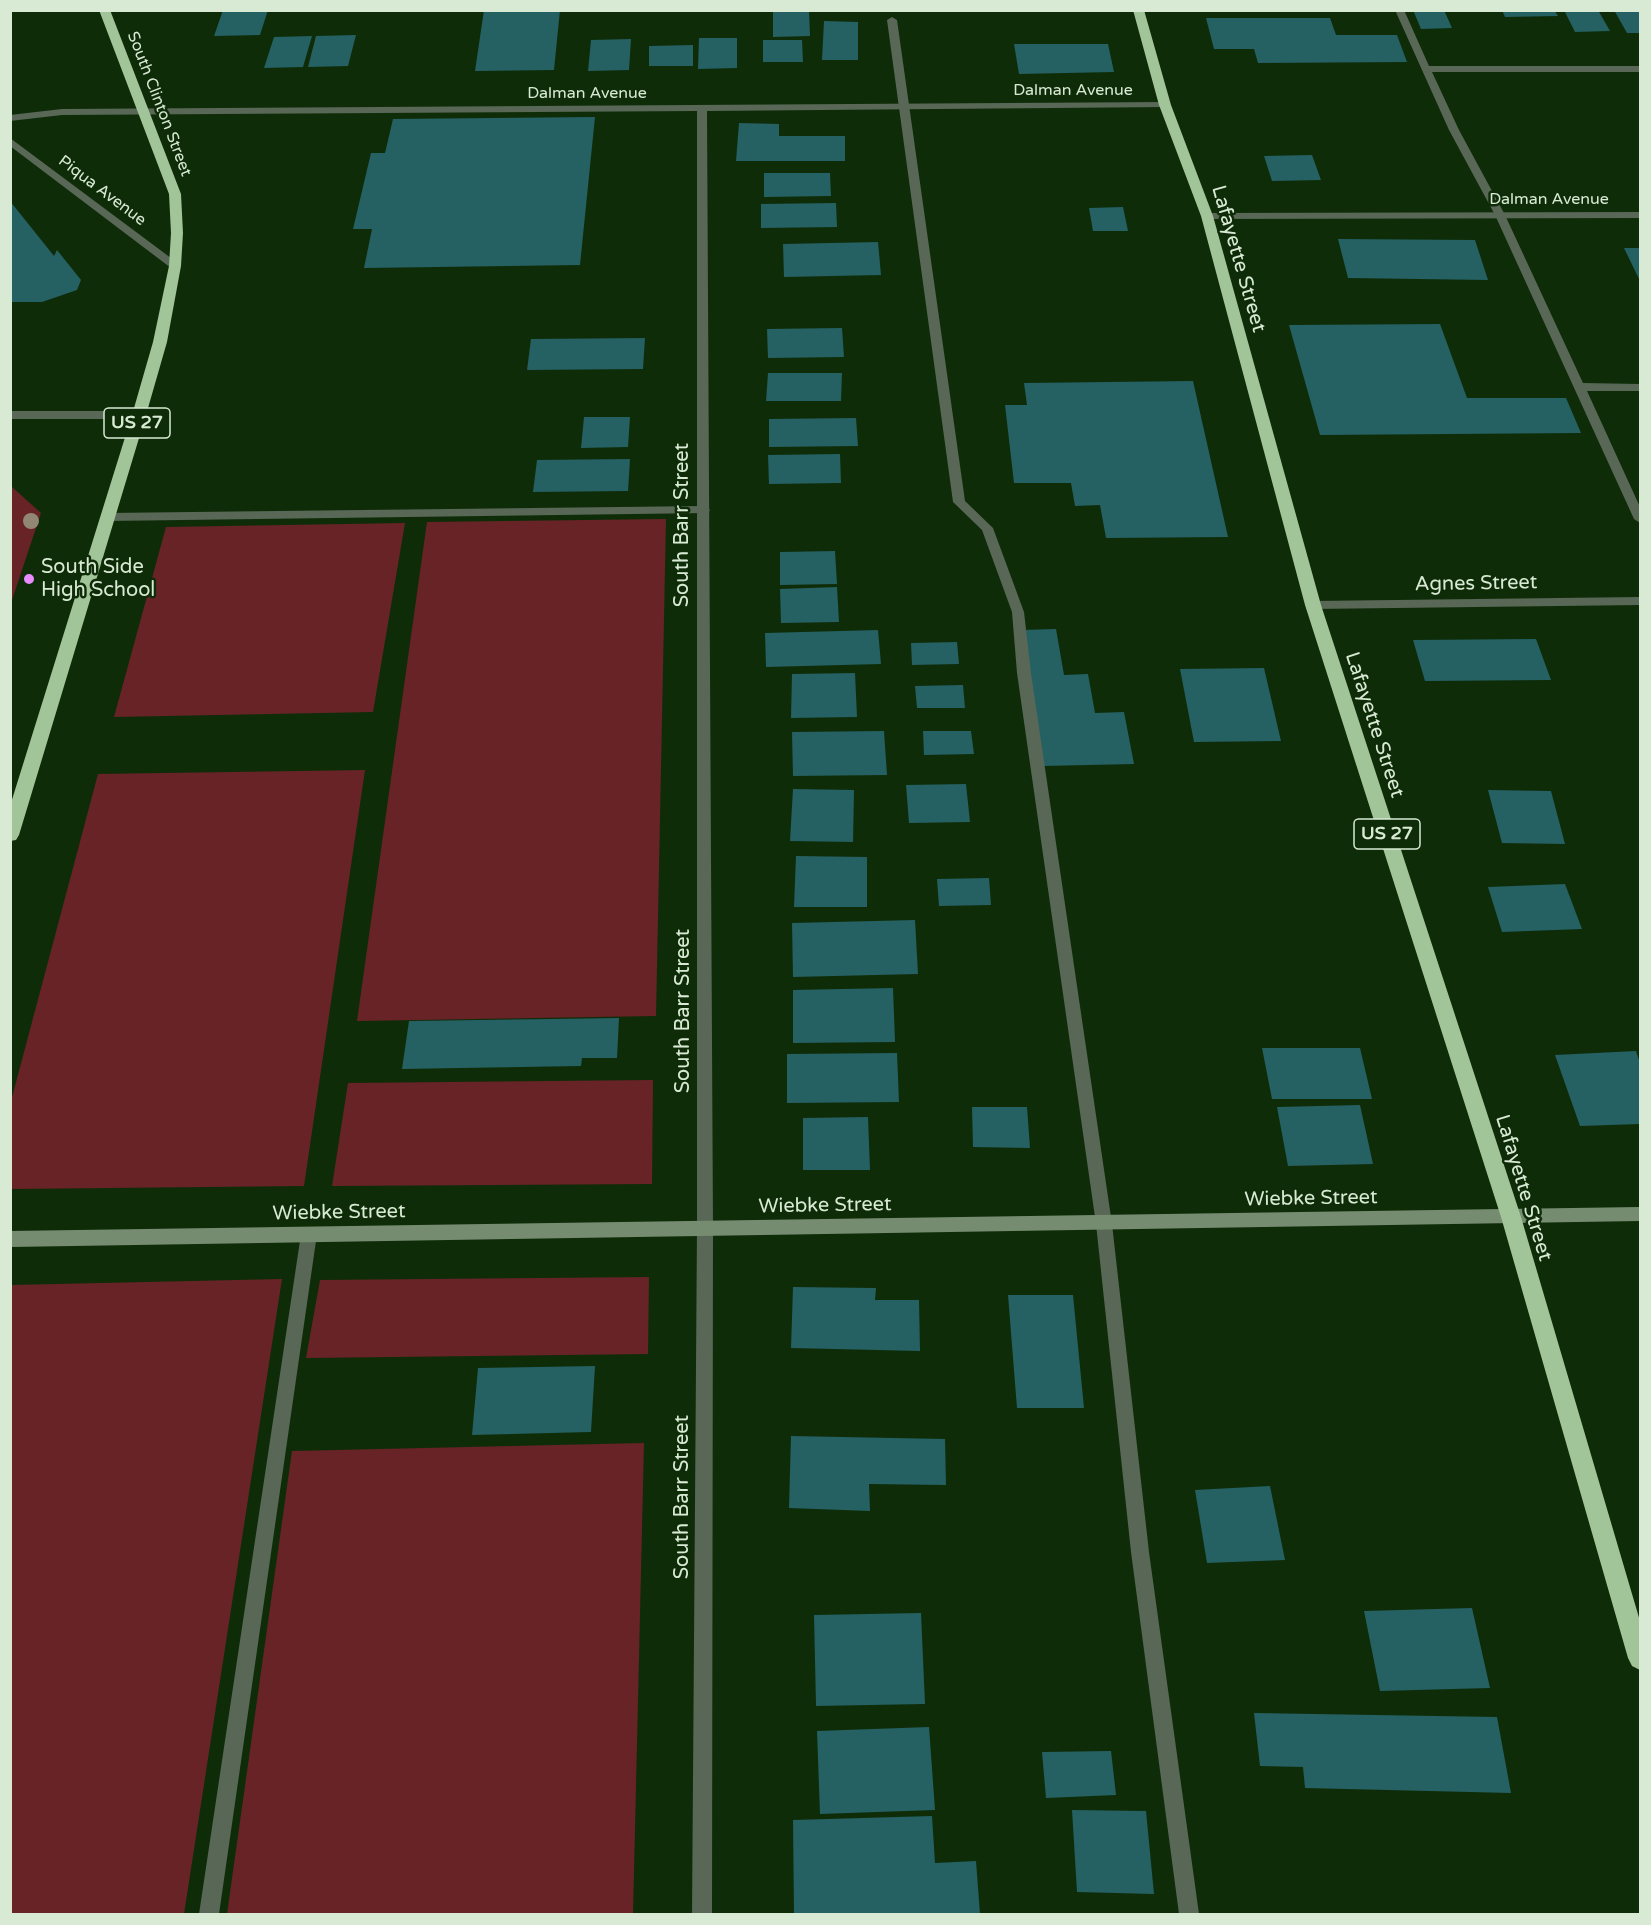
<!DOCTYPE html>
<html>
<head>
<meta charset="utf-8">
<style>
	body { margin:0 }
	#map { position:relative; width:1651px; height:1925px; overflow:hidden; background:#0f2c08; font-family:"Varela Round",sans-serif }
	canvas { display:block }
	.frame { position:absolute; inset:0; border:12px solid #d8ead4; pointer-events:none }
</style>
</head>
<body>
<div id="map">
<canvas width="1651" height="1925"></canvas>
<div class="frame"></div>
</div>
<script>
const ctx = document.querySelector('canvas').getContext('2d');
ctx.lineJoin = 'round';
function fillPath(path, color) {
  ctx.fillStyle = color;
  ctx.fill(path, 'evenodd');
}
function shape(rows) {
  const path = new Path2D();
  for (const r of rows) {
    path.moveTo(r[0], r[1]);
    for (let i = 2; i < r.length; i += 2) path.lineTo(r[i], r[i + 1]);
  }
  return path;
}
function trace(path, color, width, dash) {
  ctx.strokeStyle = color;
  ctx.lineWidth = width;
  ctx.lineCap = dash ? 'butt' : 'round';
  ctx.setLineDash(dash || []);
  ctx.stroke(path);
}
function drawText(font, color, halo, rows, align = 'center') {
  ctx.font = font + ' "Varela Round",sans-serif';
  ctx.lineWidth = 5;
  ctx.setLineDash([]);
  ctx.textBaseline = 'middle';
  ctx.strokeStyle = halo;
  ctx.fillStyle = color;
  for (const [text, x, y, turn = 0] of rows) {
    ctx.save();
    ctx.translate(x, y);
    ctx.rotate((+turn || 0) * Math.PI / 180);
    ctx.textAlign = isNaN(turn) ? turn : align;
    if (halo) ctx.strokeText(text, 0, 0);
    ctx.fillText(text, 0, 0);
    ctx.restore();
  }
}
fillPath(shape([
	[11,486,41,513,11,603],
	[666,519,656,1016,357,1021,427,522],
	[405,523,373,712,114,717,166,527],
	[365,770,304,1186,11,1189,11,1101,98,774],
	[653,1080,652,1184,332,1186,348,1083],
	[649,1277,648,1354,306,1358,320,1280],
	[282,1279,184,1914,11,1914,11,1285],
	[644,1443,633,1914,227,1914,292,1451]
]), '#682327');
fillPath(shape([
	[223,10,268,10,260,35,214,36],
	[484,10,560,10,554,70,475,71],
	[773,10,809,10,810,36,773,37],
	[1413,10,1444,10,1452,28,1421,29],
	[1502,10,1554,10,1558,16,1505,17],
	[1564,10,1598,10,1610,31,1575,32],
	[1614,10,1640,10,1640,33,1627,33],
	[1206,18,1330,18,1336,35,1397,35,1407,62,1258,63,1254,49,1214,49],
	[824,21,858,22,858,60,822,60],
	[356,35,348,66,308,67,316,36],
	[312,36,303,67,264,68,274,37],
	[699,38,737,38,737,68,698,69],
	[631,39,629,70,588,71,591,40],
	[763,40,802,40,803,62,763,62],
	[1014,44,1108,44,1114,72,1019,74],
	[693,45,693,66,649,66,649,46],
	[595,117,580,265,364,268,372,229,353,229,371,153,385,153,393,119],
	[739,123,779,124,779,136,845,136,845,161,736,161],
	[1312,155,1321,180,1272,181,1264,156],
	[764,173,830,173,831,196,764,197],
	[10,201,54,256,57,250,81,280,77,290,42,302,10,302],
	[836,203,837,227,761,228,761,204],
	[1123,207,1128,231,1093,231,1089,208],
	[1338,239,1475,240,1488,280,1348,278],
	[878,242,881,275,784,277,783,244],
	[1624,248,1640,248,1640,281],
	[1440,324,1467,398,1566,398,1581,433,1320,435,1289,325],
	[842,328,844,357,768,358,767,329],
	[645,338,643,369,527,370,531,339],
	[768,373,842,373,841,401,766,401],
	[1193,381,1228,537,1106,538,1100,505,1075,506,1071,483,1014,483,1005,405,1027,405,1024,383],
	[584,417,630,417,628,447,581,448],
	[856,418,858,446,769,447,769,419],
	[840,454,841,483,769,484,768,455],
	[630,459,628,491,533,492,537,460],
	[835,551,837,584,780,585,780,552],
	[837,587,839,622,781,623,780,589],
	[1056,629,1064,675,1088,674,1095,713,1124,712,1134,764,1043,766,1022,630],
	[878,630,881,664,766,667,765,633],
	[1536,639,1551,680,1425,681,1413,640],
	[957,642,959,664,912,665,911,643],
	[1264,668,1281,741,1194,742,1180,669],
	[855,673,857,717,791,718,792,674],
	[963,685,965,708,917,708,915,686],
	[884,731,887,775,793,776,792,732],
	[923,731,971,731,974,754,924,755],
	[966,784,970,822,909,823,906,785],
	[793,789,854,790,853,842,790,841],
	[1488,790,1551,791,1565,844,1502,843],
	[796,856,867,857,867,907,794,907],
	[989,878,991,905,939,906,937,879],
	[1565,884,1582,929,1502,932,1488,887],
	[915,920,918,974,793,977,792,923],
	[893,988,895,1042,793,1043,793,990],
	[619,1018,617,1058,582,1058,581,1066,402,1069,409,1021],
	[1262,1048,1360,1048,1372,1099,1272,1099],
	[1636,1051,1640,1063,1640,1124,1580,1126,1555,1055],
	[897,1053,899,1102,787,1103,787,1054],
	[1360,1105,1373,1164,1288,1166,1277,1107],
	[972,1107,1027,1107,1030,1148,973,1147],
	[868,1117,870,1170,803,1170,803,1118],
	[793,1287,876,1288,875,1300,919,1300,920,1351,791,1348],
	[1008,1295,1073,1295,1084,1408,1017,1408],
	[595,1366,591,1432,472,1435,478,1368],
	[791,1436,945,1439,946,1485,869,1484,870,1511,789,1508],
	[1270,1486,1285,1560,1207,1563,1195,1490],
	[1472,1608,1490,1688,1380,1691,1364,1611],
	[921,1613,925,1704,816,1706,814,1615],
	[1254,1713,1497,1717,1511,1793,1305,1788,1303,1767,1260,1766],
	[929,1727,935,1810,820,1814,817,1731],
	[1111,1751,1116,1795,1046,1798,1042,1752],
	[1072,1810,1146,1811,1154,1894,1077,1892],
	[932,1816,935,1863,976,1861,980,1914,794,1914,793,1820]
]), '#256063');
fillPath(shape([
	[1395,10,1404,10,1429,66,1640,66,1640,72,1432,72,1459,130,1505,215,1583,383,1640,384,1640,391,1587,391,1640,507,1640,523,1634,519,1495,215,1449,130,1395,10],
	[892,17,897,20,965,501,993,528,1024,612,1031,673,1112,1224,1149,1552,1199,1914,1179,1914,1131,1552,1096,1224,1017,673,1012,612,982,530,953,502,887,20,892,17],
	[704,506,710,510,708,513,107,521,101,517,107,513,704,506],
	[309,1227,315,1229,317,1234,219,1914,199,1914,301,1234,303,1229,309,1227]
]), '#596756');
fillPath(shape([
	[1165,102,1170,105,1168,107,707,111,713,1228,712,1914,692,1914,697,1228,697,111,62,115,10,121,10,115,62,109,1165,102],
	[10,138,179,264,179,268,171,268,10,146,10,138],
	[1640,212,1640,218,1207,219,1202,216,1207,213,1640,212],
	[10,411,139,411,145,415,139,419,10,419,10,411],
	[1640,597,1640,605,1313,609,1307,605,1313,601,1640,597]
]), '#596756');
fillPath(shape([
	[1640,1207,1640,1221,10,1247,10,1231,1640,1207]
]), '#768c71');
fillPath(shape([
	[99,10,110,10,181,194,183,233,181,266,167,342,146,415,19,835,16,840,10,841,10,806,132,415,153,342,169,266,171,233,169,194,99,10],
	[1133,10,1144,10,1171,105,1213,216,1321,605,1521,1217,1640,1621,1640,1670,1632,1666,1628,1658,1501,1217,1305,605,1201,216,1159,105,1133,10]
]), '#a1c499');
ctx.fillStyle = '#928675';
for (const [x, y] of [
	[31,521]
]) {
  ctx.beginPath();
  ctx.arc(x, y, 8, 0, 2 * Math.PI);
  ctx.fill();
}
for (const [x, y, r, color] of [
	[29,579,6,"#e98dfe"]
]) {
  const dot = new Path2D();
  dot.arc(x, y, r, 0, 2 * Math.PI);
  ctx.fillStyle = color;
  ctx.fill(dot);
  trace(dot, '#0f2c08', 2);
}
drawText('16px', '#d8ead4', '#0f2c08', [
	["Dalman Avenue",1073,91],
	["Dalman Avenue",587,94],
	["South Clinton Street",159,104,69],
	["Piqua Avenue",102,191,37],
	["Dalman Avenue",1549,200]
]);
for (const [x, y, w] of [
	[137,423,66],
	[1387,834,66]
]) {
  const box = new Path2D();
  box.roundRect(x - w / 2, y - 15, w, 30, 4.5);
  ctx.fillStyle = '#0f2c08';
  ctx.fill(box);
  trace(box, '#d8ead4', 1.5);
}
drawText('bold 18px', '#d8ead4', null, [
	["US 27",137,423],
	["US 27",1387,834]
]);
drawText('20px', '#d8ead4', '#0f2c08', [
	["Lafayette Street",1238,259,74],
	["South Barr Street",683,525,-90],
	["Agnes Street",1476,584,-1],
	["Lafayette Street",1374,725,72],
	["South Barr Street",684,1011,-90],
	["Lafayette Street",1523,1188,73],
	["Wiebke Street",1311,1199,-1],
	["Wiebke Street",825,1206,-1],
	["Wiebke Street",339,1213,-1],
	["South Barr Street",683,1497,-90]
]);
drawText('20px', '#d8ead4', '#0f2c08', [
	["South Side",41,568],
	["High School",41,591]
], 'left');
</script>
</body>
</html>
